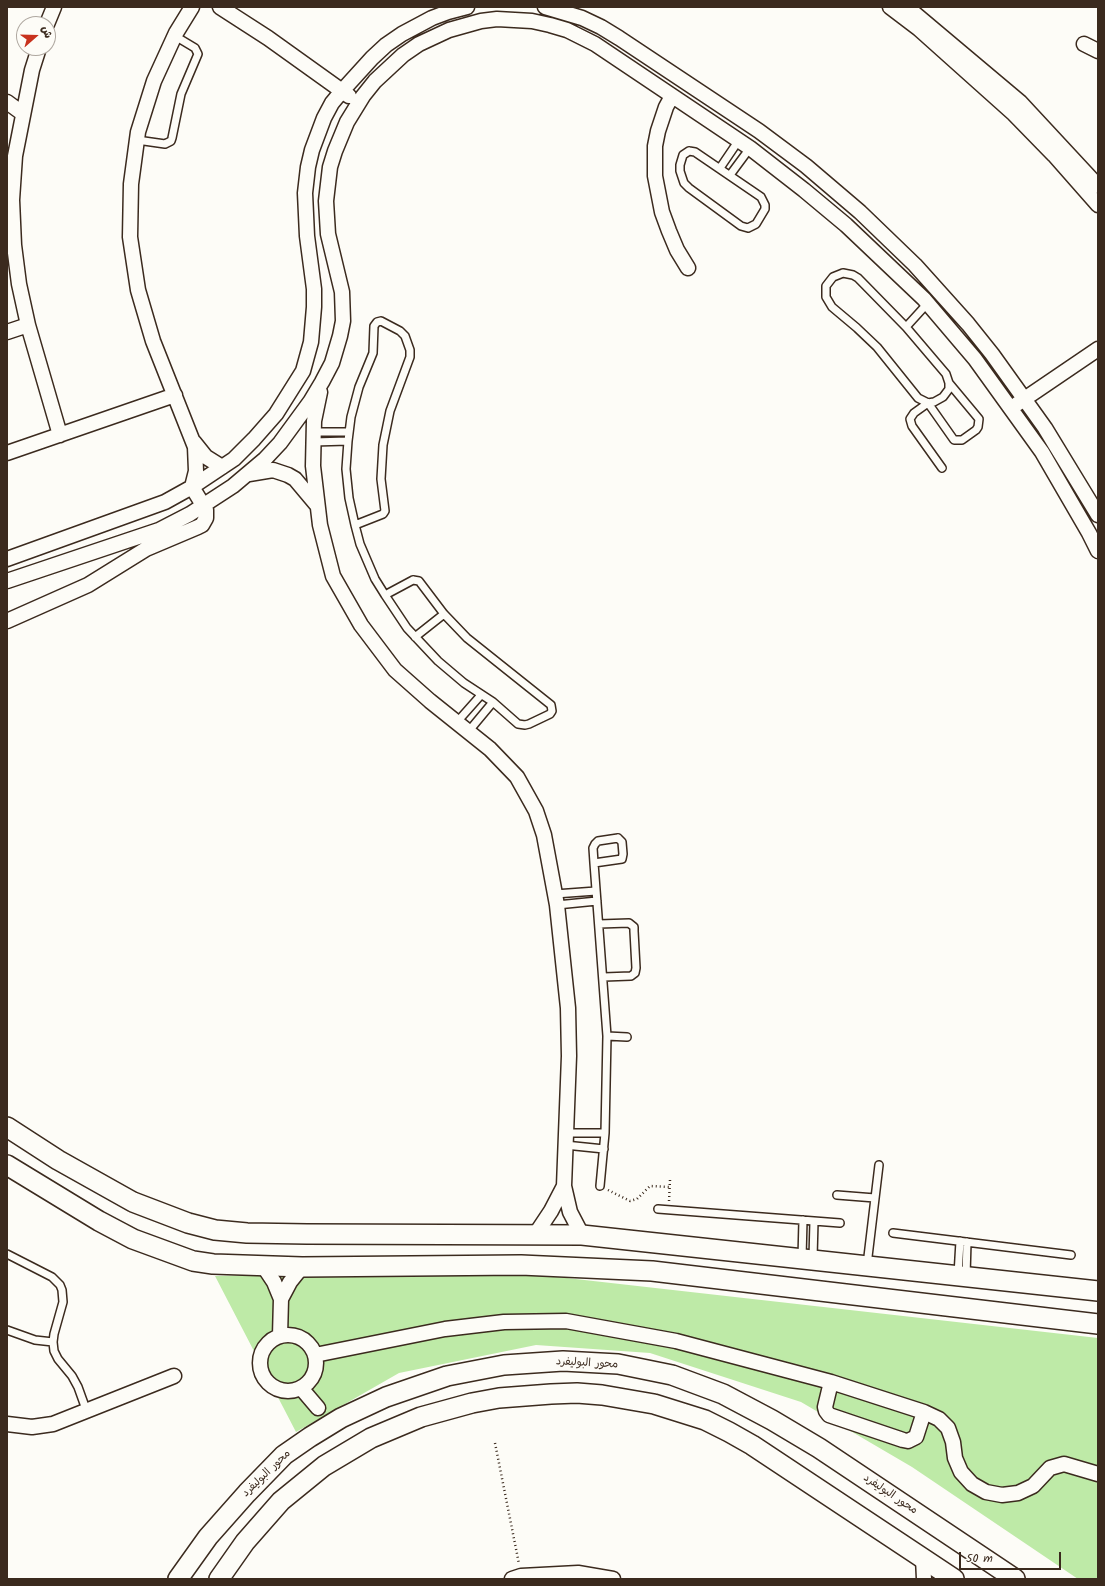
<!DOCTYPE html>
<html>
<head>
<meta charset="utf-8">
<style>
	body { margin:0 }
	#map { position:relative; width:1105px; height:1586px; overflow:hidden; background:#fdfcf7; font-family:Kalam,"Playpen Sans Arabic",sans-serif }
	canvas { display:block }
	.frame { position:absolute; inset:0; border:8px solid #3b2a1e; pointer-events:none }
	.north { position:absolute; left:16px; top:16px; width:40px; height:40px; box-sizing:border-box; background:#fdfcf7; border:1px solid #afa8a0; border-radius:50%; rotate:70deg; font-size:11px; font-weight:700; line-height:16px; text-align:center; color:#3b2a1e }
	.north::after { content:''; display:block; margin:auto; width:14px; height:18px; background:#c8321e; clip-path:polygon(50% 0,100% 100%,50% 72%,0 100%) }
	.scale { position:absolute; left:959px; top:1552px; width:102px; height:18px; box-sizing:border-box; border:2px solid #3b2a1e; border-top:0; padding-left:5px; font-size:12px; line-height:14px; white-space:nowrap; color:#3b2a1e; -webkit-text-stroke:3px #fdfcf7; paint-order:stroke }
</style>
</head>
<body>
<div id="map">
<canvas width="1105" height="1586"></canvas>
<div class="frame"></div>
<div class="north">ش</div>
<div class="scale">50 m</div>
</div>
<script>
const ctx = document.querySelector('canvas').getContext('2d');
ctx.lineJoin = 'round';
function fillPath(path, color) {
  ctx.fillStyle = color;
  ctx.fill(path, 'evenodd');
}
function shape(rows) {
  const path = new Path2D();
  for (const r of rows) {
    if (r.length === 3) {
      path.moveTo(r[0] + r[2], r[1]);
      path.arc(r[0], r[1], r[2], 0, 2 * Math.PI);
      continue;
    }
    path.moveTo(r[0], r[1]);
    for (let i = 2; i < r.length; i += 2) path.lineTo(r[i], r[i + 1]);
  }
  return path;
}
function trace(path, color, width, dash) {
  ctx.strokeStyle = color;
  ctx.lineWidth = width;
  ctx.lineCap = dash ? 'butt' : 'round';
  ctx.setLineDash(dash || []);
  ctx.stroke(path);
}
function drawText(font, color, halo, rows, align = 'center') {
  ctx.font = font + ' Kalam,"Playpen Sans Arabic",sans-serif';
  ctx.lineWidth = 3.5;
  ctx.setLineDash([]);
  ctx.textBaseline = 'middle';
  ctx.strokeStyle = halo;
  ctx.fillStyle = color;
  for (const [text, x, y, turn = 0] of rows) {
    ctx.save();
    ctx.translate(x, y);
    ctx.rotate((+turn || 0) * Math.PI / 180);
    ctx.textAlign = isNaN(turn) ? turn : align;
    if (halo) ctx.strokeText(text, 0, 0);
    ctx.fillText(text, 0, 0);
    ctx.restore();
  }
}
fillPath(shape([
	[487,1269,1098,1338,1098,1579,1078,1579,912,1467,801,1402,650,1353,536,1345,399,1373,296,1432,215,1276]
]), '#beeaa7');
const lane = shape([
	[137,140,165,144,171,141,172,138,181,94,198,54,195,48,175,36],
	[689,151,695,152,761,197,765,205,765,209,756,224,748,228,741,226,689,188,684,183,680,171,680,165,683,155,689,151],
	[720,168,739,140],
	[730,175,750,148],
	[843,273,853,275,858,278,906,327,946,374,949,383,949,389,943,397,934,402,928,403,918,398,877,347,857,328,832,307,826,297,826,286,833,277,843,273],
	[906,327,927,304],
	[313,432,348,432],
	[313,442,348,441],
	[942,468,912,426,910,419,914,413,928,403,954,440,962,440,976,430,978,427,979,419,949,383],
	[355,525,383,514,385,511,381,479,383,445,390,411,410,357,410,350,405,336,400,331,381,321,377,322,374,326,373,353,359,387,351,417,348,441,346,469,349,498,355,525,360,544,375,579,385,595],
	[413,580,419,581,444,614,467,638,551,705,552,711,550,714,529,724,525,725,518,724,493,702,464,683,438,661,407,628,385,595,413,580],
	[415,637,444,614],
	[457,722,481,695],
	[468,732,493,702],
	[618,838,622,842,623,854,622,859,594,863,593,848,595,844,598,841,618,838],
	[594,863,607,1036,605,1133,600,1186],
	[555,894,596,891],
	[557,905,597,901],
	[599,924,629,923,634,927,634,931,636,968,635,973,631,976,604,977],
	[607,1036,627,1037],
	[566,1133,605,1133],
	[565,1145,604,1149],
	[837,1195,875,1198],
	[658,1209,840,1223],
	[893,1233,1071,1255],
	[7,1254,52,1277,60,1285,62,1290,63,1302,54,1334,53,1342,54,1351,58,1359,72,1376,78,1387,87,1412],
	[802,1258,803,1220],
	[813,1258,814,1221],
	[867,1265,879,1165],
	[958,1275,960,1241],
	[966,1276,967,1242],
	[7,1330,35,1340,53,1342]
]);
const street = shape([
	[220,7,268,38,349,96],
	[545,7,582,18,601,27,619,38,759,131,806,166,860,212,915,265,968,324,992,354,1045,428,1098,515],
	[890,7,919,29,1014,114,1054,155,1098,205],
	[907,7,1020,102,1098,186],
	[47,24,54,7],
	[1084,44,1098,51],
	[39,48,32,70,15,156,12,200,14,245,19,284,28,325,60,435],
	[672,96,666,107,658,131,655,146,655,176,662,212,669,231,677,250,688,268],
	[7,102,22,113],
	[7,332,28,325],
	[320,392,314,421,313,466,320,525,333,576,361,625,395,670,430,701,490,749,517,777,536,811,544,835,557,905,568,1008,569,1056,564,1186,570,1212,582,1235],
	[1017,404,1098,349],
	[194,442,206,457,222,467],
	[7,453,175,395],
	[249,474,273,470,288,475,295,479,316,504],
	[7,559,165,502,192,487,234,459,254,439,276,414,303,371,311,342,314,307,314,289,307,236,305,193,308,167,312,150,324,118,332,103,342,91,372,58,386,45,402,34,432,18,448,12,467,7],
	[7,581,159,530,190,514,233,486,265,459,280,443,310,402,322,382,332,363,340,336,343,321,342,292,328,234,326,201,330,167,335,151,347,122,363,96,375,81,403,55,419,44,449,30,481,21,497,19,532,21,550,25,567,30,595,44,750,148,804,190,846,225,924,299,975,359,1042,452,1089,533,1098,551],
	[7,621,88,585,146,549,198,527,202,525,206,518,206,510,192,487,196,471,195,447,153,341,138,290,130,237,131,184,138,132,154,81,176,33,192,7],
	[535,1235,551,1211,564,1186],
	[264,1267,274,1282,281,1299,280,1336],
	[281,1299,290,1282,302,1267],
	[288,1363,28],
	[315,1355,445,1329,504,1322,566,1321,676,1341,831,1382,924,1412,939,1419,948,1428,953,1442,955,1458,961,1472,972,1484,986,1492,1002,1495,1018,1493,1033,1486,1050,1468,1064,1464,1098,1474],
	[831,1382,825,1407,826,1411,829,1415,903,1440,908,1441,916,1437,924,1412],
	[301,1388,318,1408],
	[7,1424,32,1427,53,1424,174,1376],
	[923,1558,924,1579],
	[512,1579,521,1576,578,1573,613,1579]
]);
const secondary = shape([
	[7,1127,58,1160,133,1202,188,1223,215,1230,247,1233,307,1234,582,1235,1098,1291],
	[7,1165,99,1221,133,1239,193,1261,213,1264,302,1267,521,1265,652,1271,1098,1324],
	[178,1579,208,1537,247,1493,284,1455,310,1437,341,1418,386,1397,447,1376,504,1365,563,1361,618,1364,672,1375,723,1394,772,1420,819,1448,1015,1579],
	[219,1579,245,1542,281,1501,324,1466,371,1438,421,1417,472,1403,499,1398,551,1394,577,1393,602,1395,654,1404,705,1420,729,1432,752,1445,954,1579]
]);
trace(lane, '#3b2a1e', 10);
trace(street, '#3b2a1e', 17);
trace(secondary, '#3b2a1e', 22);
trace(shape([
	[608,1190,630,1201,637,1199,650,1186,670,1187],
	[669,1201,670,1180],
	[495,1443,519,1564]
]), '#3b2a1e', 2.5, [1, 3]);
trace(lane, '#fdfcf7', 7);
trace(street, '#fdfcf7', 14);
trace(secondary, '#fdfcf7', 19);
drawText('11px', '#3b2a1e', '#fdfcf7', [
	["محور البوليفرد",587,1364,3],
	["محور البوليفرد",267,1474,-44],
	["محور البوليفرد",890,1495,34]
]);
</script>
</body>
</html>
